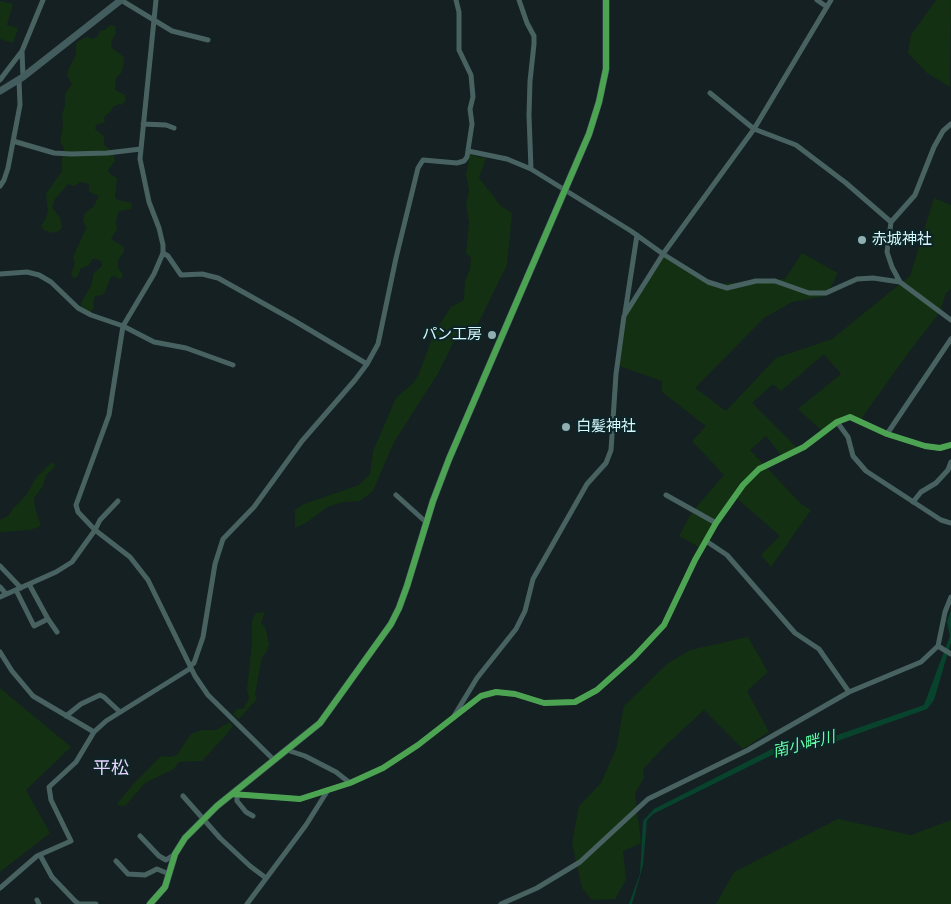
<!DOCTYPE html>
<html>
<head>
<meta charset="utf-8">
<style>
	body { margin:0 }
	canvas { display:block; background:#142021 }
</style>
</head>
<body>
<canvas width="951" height="904"></canvas>
<script>
const ctx = document.querySelector('canvas').getContext('2d');
ctx.lineJoin = 'round';
function fillPath(path, color) {
  ctx.fillStyle = color;
  ctx.fill(path, 'evenodd');
}
function shape(rows) {
  const path = new Path2D();
  for (const r of rows) {
    path.moveTo(r[0], r[1]);
    for (let i = 2; i < r.length; i += 2) path.lineTo(r[i], r[i + 1]);
  }
  return path;
}
function trace(path, color, width, dash) {
  ctx.strokeStyle = color;
  ctx.lineWidth = width;
  ctx.lineCap = dash ? 'butt' : 'round';
  ctx.setLineDash(dash || []);
  ctx.stroke(path);
}
function drawText(font, color, halo, rows, align = 'center') {
  ctx.font = font + ' "Space Grotesk","Noto Sans JP",sans-serif';
  ctx.lineWidth = 4.5;
  ctx.setLineDash([]);
  ctx.textBaseline = 'middle';
  ctx.strokeStyle = halo;
  ctx.fillStyle = color;
  for (const [text, x, y, turn = 0] of rows) {
    ctx.save();
    ctx.translate(x, y);
    ctx.rotate((+turn || 0) * Math.PI / 180);
    ctx.textAlign = isNaN(turn) ? turn : align;
    if (halo) ctx.strokeText(text, 0, 0);
    ctx.fillText(text, 0, 0);
    ctx.restore();
  }
}
fillPath(shape([
	[936,0,951,0,950,87,927,73,908,53,911,35],
	[0,1,13,4,7,25,18,28,13,43,0,39],
	[110,25,115,26,116,33,111,42,112,48,124,57,123,68,121,73,116,78,115,90,125,95,126,100,122,105,119,104,113,107,111,111,104,117,105,122,96,125,95,129,104,136,104,145,108,148,114,156,115,161,108,170,110,174,117,178,115,198,118,200,132,203,131,209,119,211,116,221,117,229,111,239,124,247,124,252,118,260,118,268,123,274,122,278,118,279,116,276,111,277,105,292,102,295,95,296,93,302,94,308,90,312,82,309,81,303,92,284,93,274,102,266,102,262,97,259,93,259,88,266,81,268,77,277,74,278,71,274,75,263,73,257,86,228,83,219,85,213,94,206,99,196,89,192,89,184,80,182,74,186,68,184,55,199,52,207,60,218,62,227,59,231,53,233,44,230,41,225,45,220,48,211,46,194,62,171,62,158,64,148,60,142,63,126,62,115,65,105,65,94,72,84,67,75,69,68,76,55,76,44,78,41,87,37,93,39,97,37,100,31,105,30],
	[470,154,478,157,486,158,479,178,501,206,512,213,507,265,474,332,460,329,437,375,394,442,373,491,360,501,343,502,327,507,306,523,295,528,295,510,304,504,359,485,370,474,373,451,396,398,412,384,418,376,434,333,451,307,464,300,465,281,470,269,471,258,466,253,469,222,466,204,469,190,466,175],
	[934,198,951,205,951,289,946,293,940,312,909,352,861,419,849,415,821,430,798,409,841,374,824,354,781,391,773,384,752,403,797,448,781,455,766,436,750,450,801,504,811,510,771,567,761,555,780,536,733,495,699,547,679,536,692,512,724,475,692,441,706,426,662,392,662,381,619,366,626,317,664,256,716,284,785,279,802,253,838,273,826,296,792,302,764,318,695,388,726,411,776,358,832,339,910,276],
	[52,462,55,465,54,468,46,475,43,486,34,498,35,508,41,526,30,530,0,532,0,520,8,516,12,510,27,494,35,479],
	[265,612,261,623,265,627,269,644,267,651,262,657,255,694,257,699,239,719,233,714,237,709,243,709,249,699,247,690,252,643,252,621,256,613],
	[748,637,768,672,747,691,769,732,743,749,704,710,667,744,643,769,644,778,635,793,641,843,623,851,626,880,615,899,592,900,582,888,572,843,579,806,601,783,616,749,624,706,667,664,690,650],
	[0,688,71,747,26,790,50,833,0,872],
	[230,722,233,726,226,735,202,761,179,762,174,769,145,783,125,806,116,805,134,783,161,756,170,757,177,755,191,734,202,730,216,730],
	[838,819,911,835,951,820,951,904,716,904,734,872]
]), '#133012');
fillPath(shape([
	[951,610,951,642,934,700,927,709,829,744,774,754,653,814,647,820,643,865,632,904,629,904,640,874,643,821,654,809,772,749,823,740,924,705,950,636,947,622]
]), '#08442d');
trace(shape([
	[121,0,172,31,208,40],
	[156,0,140,159,149,202,159,228,163,245,163,253,154,274,123,326,109,415,76,505,78,512,95,530,130,557,148,580,195,676,208,695,274,760],
	[519,0,527,23,534,36,534,44,530,81,529,115,531,169],
	[817,0,827,7],
	[22,51,23,77],
	[0,80,22,51,43,0],
	[710,93,754,129,796,145,846,183,891,222],
	[143,124,166,125,174,128],
	[13,141,54,153,71,154,107,153,141,149],
	[468,151,507,159,531,169,631,231,663,254,708,282,727,288,756,281,775,281,809,293,826,293,857,279,873,278,900,282,951,320],
	[0,186,4,180,8,168,20,105,19,80],
	[163,253,168,256,181,275,202,274,218,278,293,320,367,364],
	[0,274,27,272,39,275,51,282,78,308,91,315,123,326,154,342,186,348,233,365],
	[900,282,892,267,887,252,891,222,915,195,934,147,943,131,951,124],
	[625,313,637,235],
	[837,422,848,437,853,456,866,471,941,520,951,523],
	[887,434,951,339],
	[396,495,427,523],
	[666,495,716,523],
	[913,502,921,492,936,483,948,470,951,462],
	[706,541,727,555,795,633,819,649,849,692],
	[0,566,21,588],
	[29,584,48,619,57,632],
	[0,587,6,594],
	[16,590,34,626,48,619],
	[0,597,56,572,72,562,95,530,100,520,118,501],
	[938,646,951,654],
	[0,652,12,671,33,696,94,732],
	[190,666,194,663,203,637,215,564,223,539,254,507,302,441,355,380,367,364,378,344,396,258,418,168,423,160,457,163,464,161,467,157,472,124,470,109,473,97,471,75,459,50,459,12,456,0],
	[66,716,81,704,100,695,104,697,120,712],
	[454,716,477,678,516,629,525,611,533,579,587,484,606,463,611,450,616,374,624,316,663,254,754,129,831,0],
	[287,750,305,756,336,772,350,783],
	[232,794,300,799,350,783,383,768,418,745,481,696,496,692,515,694,544,703,575,702,597,690,634,657,664,625,695,560,716,523,743,485,759,469,804,447,837,422,850,417,887,434,925,446,940,448,951,445],
	[237,795,237,801,246,812,253,816],
	[183,796,220,838,250,866,266,878],
	[140,836,159,856,166,860,175,854],
	[40,855,52,877,75,901,79,904,96,904],
	[116,861,128,874,145,875,157,869,169,874],
	[0,888,37,856,71,841,51,800,49,787,76,762,94,732,106,721,191,668],
	[37,900,39,904],
	[247,904,306,825,328,790],
	[501,904,537,888,580,862,648,799,748,750,849,692,921,662,938,646,945,612,951,597]
]), '#486262', 5);
trace(shape([
	[0,91,23,77,121,0],
	[150,904,165,887,175,854,185,838,217,806,320,723,391,624,399,608,407,586,433,501,449,459,589,134,599,102,606,69,606,0]
]), '#435c5d', 7);
trace(shape([
	[232,794,300,799,350,783,383,768,418,745,481,696,496,692,515,694,544,703,575,702,597,690,634,657,664,625,695,560,716,523,743,485,759,469,804,447,837,422,850,417,887,434,925,446,940,448,951,445],
	[150,904,165,887,175,854,185,838,217,806,320,723,391,624,399,608,407,586,433,501,449,459,589,134,599,102,606,69,606,0]
]), '#4ca352', 6);
for (const [x, y, r, color] of [
	[862,240,5,"#91aeb1"],
	[492,335,5,"#91aeb1"],
	[566,427,5,"#91aeb1"]
]) {
  const dot = new Path2D();
  dot.arc(x, y, r, 0, 2 * Math.PI);
  ctx.fillStyle = color;
  ctx.fill(dot);
  trace(dot, '#0e2427', 2);
}
drawText('15px', '#d4fbff', '#0e2427', [
	["赤城神社",872,240],
	["パン工房",482,335,"right"],
	["白髪神社",576,427]
], 'left');
drawText('italic 16px', '#62ffa6', '#0e2427', [
	["南小畔川",804,745,-14]
]);
drawText('18px', '#e4d6ff', '#0e2427', [
	["平松",111,769]
]);
</script>
</body>
</html>
